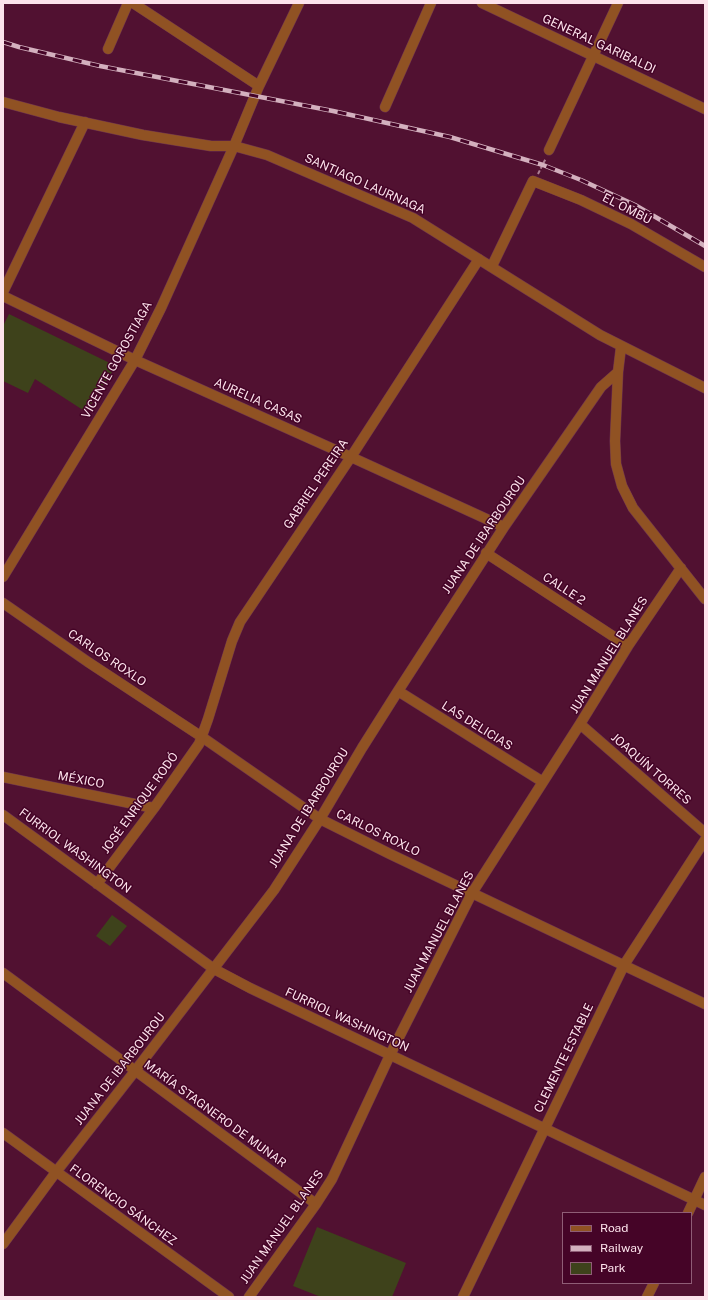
<!DOCTYPE html>
<html>
<head>
<meta charset="utf-8">
<style>
	body { margin:0 }
	#map { position:relative; width:708px; height:1300px; overflow:hidden; background:#511131; font-family:"Public Sans",sans-serif }
	canvas { display:block }
	.frame { position:absolute; inset:0; border:4px solid #fde3ec; pointer-events:none }
	.legend { position:absolute; left:562px; top:1212px; width:130px; height:72px; box-sizing:border-box; background:#450427; border:1px solid #8f5d76; margin:0; padding:5px 7px; list-style:none; font-size:12px; color:#fde3ec }
	.legend li { display:flex; align-items:center; gap:8px; height:20px }
	.legend b { width:20px; border:1px solid #8f5d76 }
</style>
</head>
<body>
<div id="map">
<canvas width="708" height="1300"></canvas>
<div class="frame"></div>
<ul class="legend">
<li><b style="height:5px;background:#905223"></b>Road</li>
<li><b style="height:5px;background:#d3b0be"></b>Railway</li>
<li><b style="height:11px;background:#3e421b"></b>Park</li>
</ul>
</div>
<script>
const ctx = document.querySelector('canvas').getContext('2d');
ctx.lineJoin = 'round';
function fillPath(path, color) {
  ctx.fillStyle = color;
  ctx.fill(path, 'evenodd');
}
function shape(rows) {
  const path = new Path2D();
  for (const r of rows) {
    path.moveTo(r[0], r[1]);
    for (let i = 2; i < r.length; i += 2) path.lineTo(r[i], r[i + 1]);
  }
  return path;
}
function trace(path, color, width, dash) {
  ctx.strokeStyle = color;
  ctx.lineWidth = width;
  ctx.lineCap = dash ? 'butt' : 'round';
  ctx.setLineDash(dash || []);
  ctx.stroke(path);
}
function drawText(font, color, halo, rows, align = 'center') {
  ctx.font = font + ' "Public Sans",sans-serif';
  ctx.lineWidth = 3;
  ctx.setLineDash([]);
  ctx.textBaseline = 'middle';
  ctx.strokeStyle = halo;
  ctx.fillStyle = color;
  for (const [text, x, y, turn = 0] of rows) {
    ctx.save();
    ctx.translate(x, y);
    ctx.rotate((+turn || 0) * Math.PI / 180);
    ctx.textAlign = isNaN(turn) ? turn : align;
    if (halo) ctx.strokeText(text, 0, 0);
    ctx.fillText(text, 0, 0);
    ctx.restore();
  }
}
fillPath(shape([
	[9,314,116,366,86,412,35,379,28,393,3,381,3,326],
	[112,915,127,926,110,946,96,936],
	[317,1227,406,1263,392,1297,321,1297,293,1286]
]), '#3e421b');
const minor = shape([
	[133,3,259,86],
	[482,3,705,109],
	[108,49,128,3],
	[3,102,59,117,143,135,211,146,234,146,267,155,413,218,600,335,705,388],
	[385,107,431,3],
	[549,150,618,3],
	[492,266,533,181,581,200,631,224,705,267],
	[3,292,85,122],
	[3,296,135,360,351,457,504,527],
	[621,347,618,372,615,441,616,464,622,486,633,508,705,599],
	[486,553,628,646],
	[3,577,135,360,161,308,234,146,259,86,299,3],
	[3,603,88,662,202,737,320,819,390,854,705,1004],
	[398,691,543,782],
	[580,724,705,833],
	[3,777,154,808],
	[3,815,214,969,250,988,705,1205],
	[97,884,154,808,199,744,208,719,232,641,240,622,351,457,479,259],
	[3,973,316,1204],
	[3,1133,229,1297],
	[688,1213,705,1177],
	[3,1244,56,1172,135,1071,274,890,320,819,362,748,398,691,504,527,601,387,618,372],
	[249,1297,316,1204,332,1179,390,1055,472,893,580,724,628,646,681,568],
	[463,1297,624,965,705,840],
	[647,1297,654,1283]
]);
trace(minor, '#6d334f', 11);
trace(shape([
	[538,174,546,158]
]), '#ac8094', 2, [4, 2]);
trace(minor, '#905223', 10);
const rail = shape([
	[3,42,19,47,100,66,333,111,450,137,543,165,581,180,635,205,705,246]
]);
trace(rail, '#d3b0be', 4.5);
trace(rail, '#450427', 3, [9]);
drawText('12px', '#fde3ec', '#450427', [
	["GENERAL GARIBALDI",599,44,25],
	["SANTIAGO LAURNAGA",365,184,24],
	["EL OMBÚ",627,209,27],
	["VICENTE GOROSTIAGA",117,360,-61],
	["AURELIA CASAS",258,401,24],
	["GABRIEL PEREIRA",316,484,-56],
	["JUANA DE IBARBOUROU",484,535,-56],
	["CALLE 2",564,589,33],
	["JUAN MANUEL BLANES",609,655,-58],
	["CARLOS ROXLO",107,658,34],
	["LAS DELICIAS",477,726,32],
	["JOAQUÍN TORRES",651,769,41],
	["MÉXICO",81,780,11],
	["JOSÉ ENRIQUE RODÓ",140,803,-54],
	["JUANA DE IBARBOUROU",309,808,-58],
	["CARLOS ROXLO",378,833,26],
	["FURRIOL WASHINGTON",75,851,36],
	["JUAN MANUEL BLANES",439,932,-62],
	["FURRIOL WASHINGTON",347,1020,25],
	["CLEMENTE ESTABLE",564,1058,-64],
	["JUANA DE IBARBOUROU",120,1069,-52],
	["MARÍA STAGNERO DE MUNAR",215,1114,36],
	["FLORENCIO SÁNCHEZ",123,1205,36],
	["JUAN MANUEL BLANES",282,1227,-55]
]);
</script>
</body>
</html>
